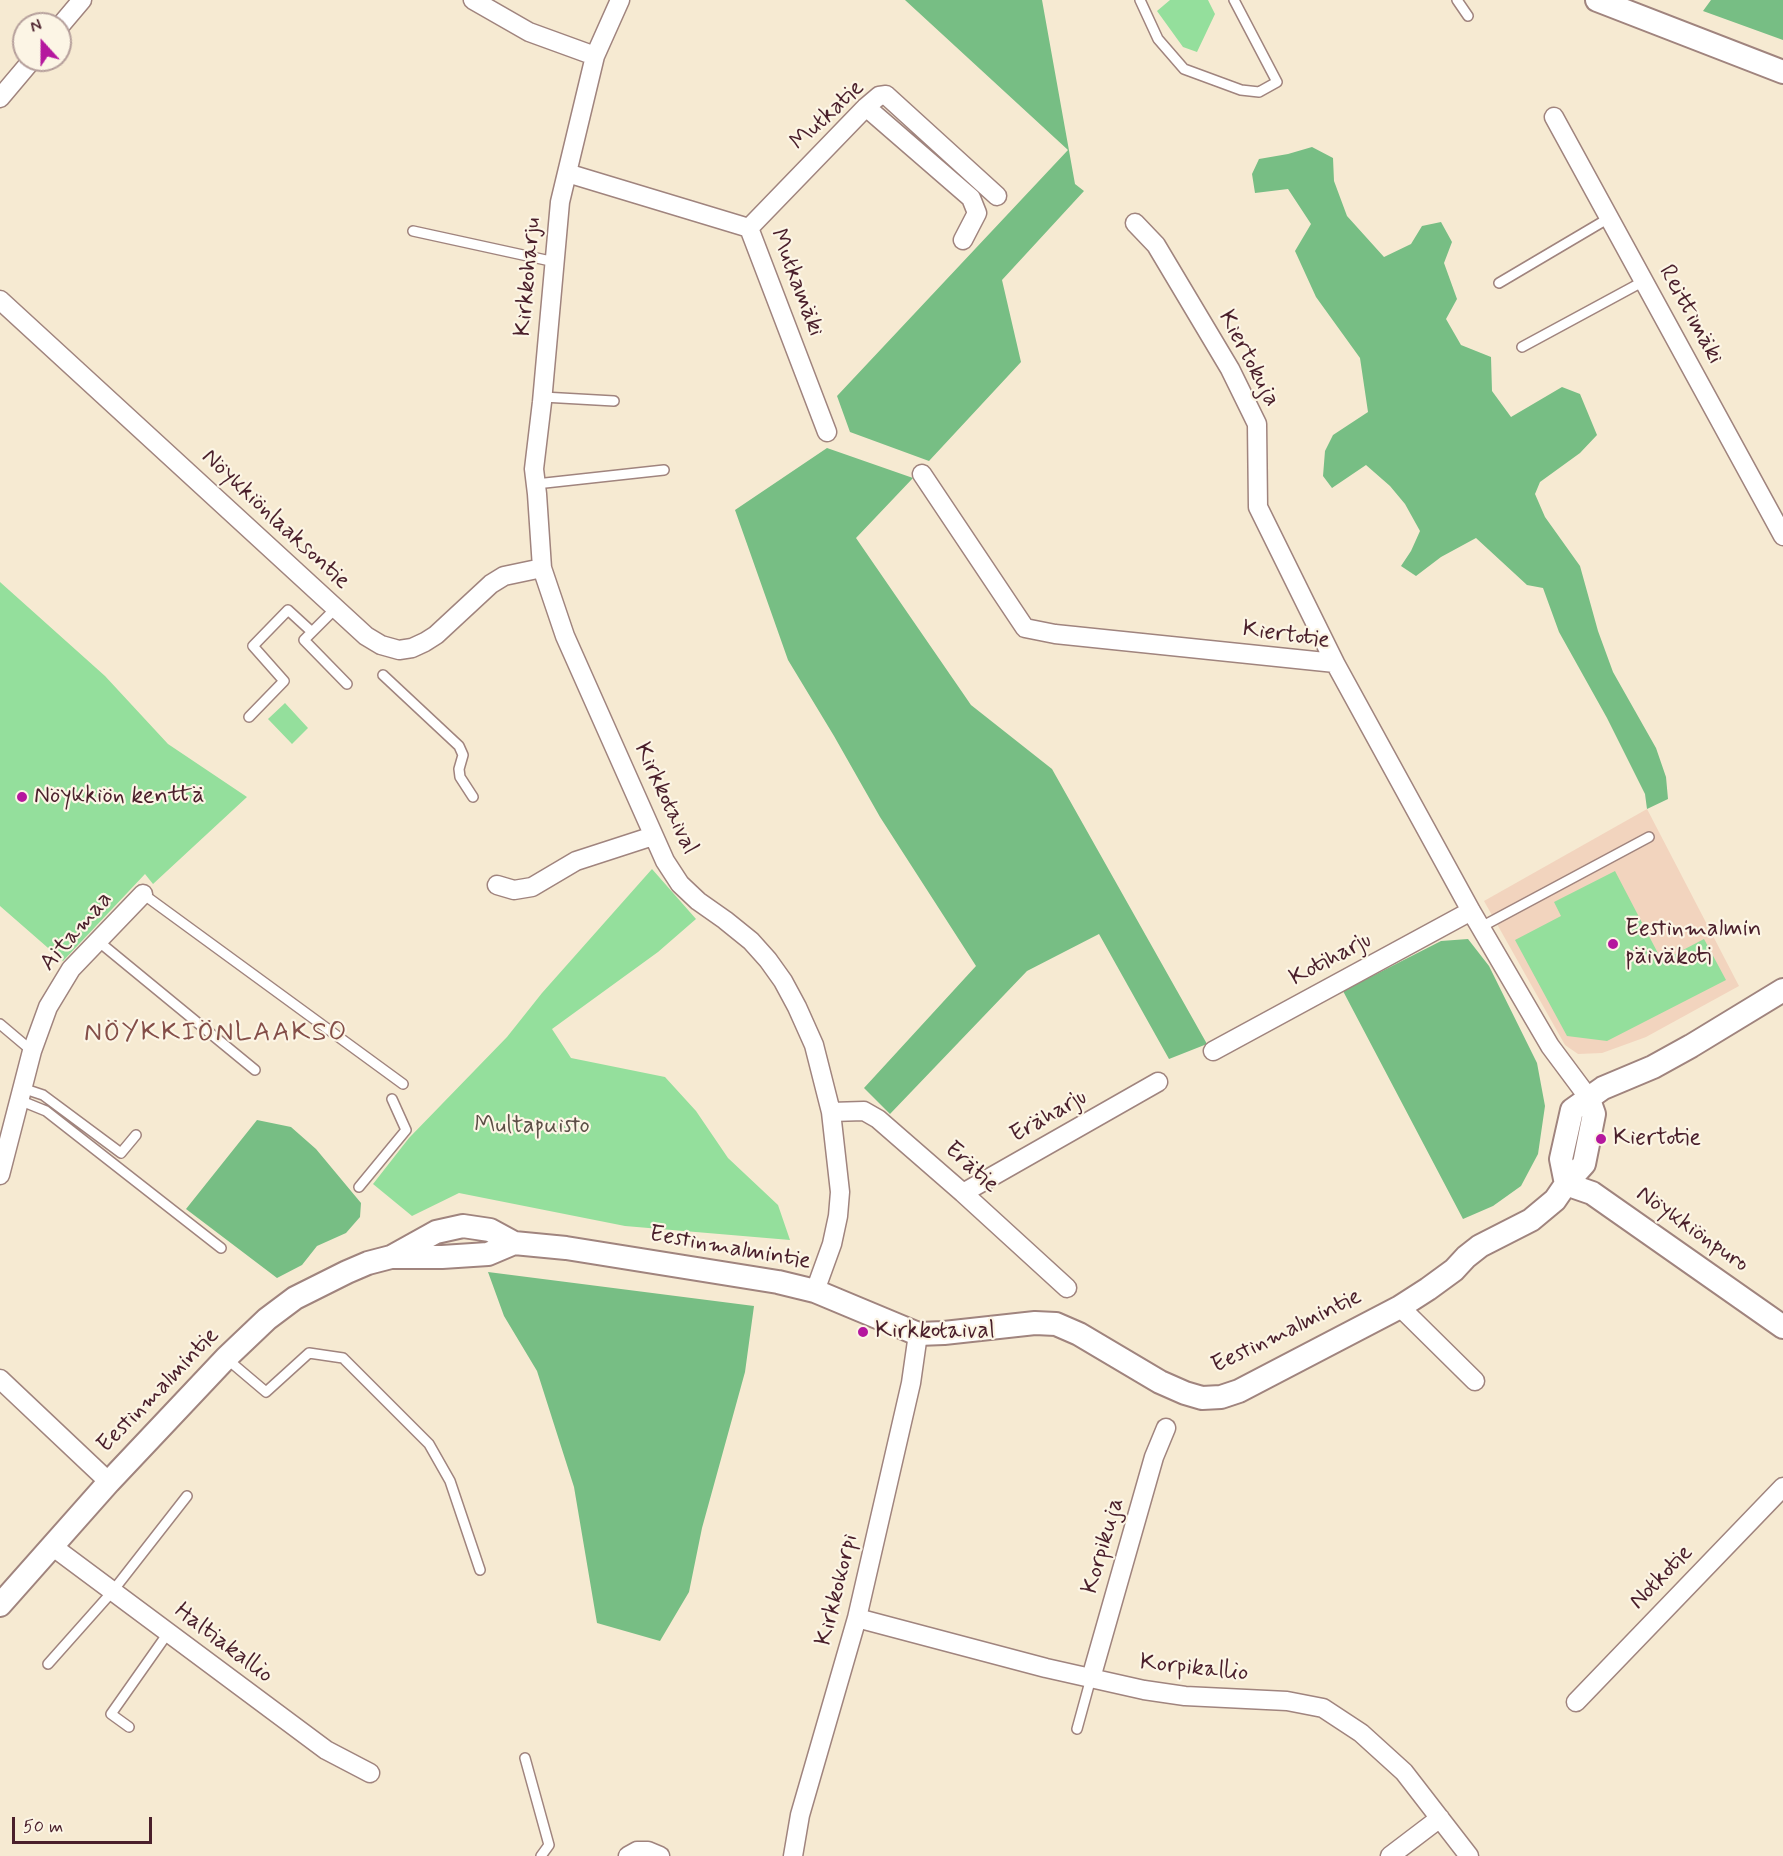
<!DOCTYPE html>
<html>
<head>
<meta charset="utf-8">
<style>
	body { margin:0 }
	#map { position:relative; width:1783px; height:1856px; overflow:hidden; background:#f6ead2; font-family:Mynerve,sans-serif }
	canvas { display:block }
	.north { position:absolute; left:12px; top:12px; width:60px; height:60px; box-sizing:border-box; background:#fcf5e5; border:2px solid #b59f9b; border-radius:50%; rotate:339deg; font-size:16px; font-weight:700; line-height:24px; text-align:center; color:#4a1f2b }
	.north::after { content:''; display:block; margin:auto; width:21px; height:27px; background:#b5179e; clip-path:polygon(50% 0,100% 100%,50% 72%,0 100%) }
	.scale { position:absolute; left:12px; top:1817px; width:140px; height:27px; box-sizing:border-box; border:3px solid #4a1f2b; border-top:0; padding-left:8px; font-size:18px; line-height:21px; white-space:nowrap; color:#4a1f2b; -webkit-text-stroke:4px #fcf5e5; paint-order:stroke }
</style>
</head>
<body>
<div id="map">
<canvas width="1783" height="1856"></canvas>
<div class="north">N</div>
<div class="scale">50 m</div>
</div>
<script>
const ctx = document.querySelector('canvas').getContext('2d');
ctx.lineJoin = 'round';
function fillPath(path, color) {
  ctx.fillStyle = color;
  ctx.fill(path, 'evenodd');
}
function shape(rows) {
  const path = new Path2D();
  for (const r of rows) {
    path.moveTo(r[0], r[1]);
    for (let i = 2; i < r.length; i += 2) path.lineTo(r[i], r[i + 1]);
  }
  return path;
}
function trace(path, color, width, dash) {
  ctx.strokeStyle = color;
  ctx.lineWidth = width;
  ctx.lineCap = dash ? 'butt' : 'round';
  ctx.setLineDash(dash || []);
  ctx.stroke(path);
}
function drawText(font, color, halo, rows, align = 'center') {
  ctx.font = font + ' Mynerve,sans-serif';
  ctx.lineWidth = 4.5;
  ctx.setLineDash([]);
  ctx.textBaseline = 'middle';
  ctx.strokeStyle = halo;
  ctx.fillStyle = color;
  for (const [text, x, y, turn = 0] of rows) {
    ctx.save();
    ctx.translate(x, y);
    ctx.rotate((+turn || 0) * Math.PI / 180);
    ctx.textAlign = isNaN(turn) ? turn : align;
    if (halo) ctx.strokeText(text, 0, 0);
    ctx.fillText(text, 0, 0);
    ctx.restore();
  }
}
fillPath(shape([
	[1647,809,1739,986,1646,1037,1602,1053,1578,1054,1565,1045,1484,901]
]), '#f2d4be');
fillPath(shape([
	[1170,0,1208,0,1215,14,1197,52,1183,47,1157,11],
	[0,582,105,676,168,744,247,797,153,884,145,874,63,961,0,906],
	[285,703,308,728,292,744,268,719],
	[652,869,696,919,658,952,552,1029,571,1058,665,1077,696,1111,728,1158,778,1205,790,1240,625,1226,459,1193,412,1216,373,1184,409,1138,507,1037,542,993],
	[1615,871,1662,961,1704,939,1726,980,1607,1041,1567,1036,1515,940,1561,916,1554,902]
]), '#94df9c');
fillPath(shape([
	[905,0,1042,0,1075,184,1084,191,1002,280,1021,362,929,461,850,432,837,396,1068,150],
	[1711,0,1783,0,1783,40,1703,11],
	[1312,147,1333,158,1334,181,1347,216,1384,257,1411,244,1422,226,1441,222,1452,242,1444,263,1457,299,1446,319,1461,345,1491,357,1492,391,1511,417,1562,387,1580,394,1597,435,1580,453,1540,482,1535,494,1545,517,1580,566,1598,631,1613,672,1656,748,1666,777,1668,799,1647,809,1645,794,1607,718,1559,632,1543,588,1527,585,1476,538,1441,557,1416,576,1401,566,1411,551,1420,531,1405,504,1390,486,1366,465,1332,488,1323,476,1325,451,1333,435,1368,412,1360,358,1316,297,1295,251,1311,224,1288,189,1255,193,1252,174,1259,159,1288,154],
	[827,448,913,478,856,538,971,705,1052,769,1207,1044,1169,1059,1099,934,1027,971,890,1114,864,1088,976,966,880,817,834,736,788,660,735,510],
	[1468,939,1489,966,1537,1063,1545,1106,1538,1154,1521,1186,1493,1206,1463,1219,1343,991,1441,941],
	[257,1120,291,1127,316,1149,361,1203,360,1217,346,1233,317,1246,302,1265,277,1278,186,1209],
	[488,1272,754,1306,745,1372,702,1528,689,1592,660,1641,597,1623,574,1487,537,1371,504,1316]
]), '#77be84');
const service = shape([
	[1140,0,1158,39,1184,69,1241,90,1259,92,1277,82,1234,0],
	[1457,0,1468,16],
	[413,231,555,262],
	[1499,283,1609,218],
	[1522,347,1644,281],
	[543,397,614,401],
	[536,484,664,470],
	[336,608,304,640,347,684],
	[383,675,459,746,463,755,459,769,460,777,473,797],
	[249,717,284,681,253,646,288,610,312,632],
	[143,894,403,1084],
	[1481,927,1649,837],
	[98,941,255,1070],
	[0,1024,32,1051],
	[22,1088,43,1095,121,1153,136,1135],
	[19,1100,46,1111,221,1248],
	[359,1187,406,1130,392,1099],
	[227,1359,266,1392,309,1353,343,1358,429,1444,450,1481,480,1570],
	[48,1664,112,1592,187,1496],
	[129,1727,111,1714,168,1633],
	[1077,1729,1091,1678],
	[525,1758,549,1845,541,1856]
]);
const minor = shape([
	[473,0,529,32,595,56],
	[620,0,595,56,560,202,542,402,534,469,537,494,542,568,565,636,665,861,680,884,698,901,725,920,751,941,768,960,783,981,797,1007,814,1045,831,1112,840,1192,838,1216,832,1244,815,1291],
	[60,26,82,0],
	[0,98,32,60],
	[866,107,971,198,977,213,963,240],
	[1554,117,1783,536],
	[567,173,749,228,827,432],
	[1135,223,1156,245,1230,369,1257,424,1258,507,1335,663],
	[749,228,866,107,879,96,886,95,997,196],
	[0,300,366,636,381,645,399,650,412,648,425,642,436,635,491,584,504,576,542,568],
	[922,474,1025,628,1055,634,1335,663,1471,911,1550,1046,1588,1097],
	[497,885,514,890,532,887,576,861,653,836],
	[1213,1051,1471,911],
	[831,1112,864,1111,878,1119,963,1193,1067,1288],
	[0,1175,32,1051,48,1007,71,969,143,894],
	[963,1193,1158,1082],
	[1400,1307,1475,1381],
	[0,1379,109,1482],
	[52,1546,326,1750,370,1773],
	[857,1618,1046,1668,1144,1690,1185,1696,1287,1701,1323,1708,1361,1733,1404,1772,1469,1856],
	[1091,1678,1154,1457,1166,1428],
	[1576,1702,1783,1487],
	[628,1856,637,1851,648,1851,660,1856],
	[793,1856,800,1815,857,1618,911,1383,918,1334],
	[1390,1856,1440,1818]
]);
const tertiary = shape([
	[1597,0,1783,72],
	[1566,1184,1561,1159,1572,1110,1603,1088,1653,1067,1691,1046,1783,990],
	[1566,1184,1592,1193,1783,1327],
	[395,1257,442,1257,488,1254,514,1243],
	[0,1605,109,1482,226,1358,267,1319,295,1298,347,1272,368,1263,391,1257,436,1232,463,1226,490,1230,514,1243,566,1248,778,1282,815,1291,918,1334,944,1333,1035,1323,1056,1324,1079,1334,1160,1382,1185,1393,1202,1398,1221,1397,1239,1391,1400,1307,1428,1289,1454,1270,1466,1257,1480,1246,1531,1220,1555,1200,1566,1184,1584,1164,1594,1114,1588,1097]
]);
trace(service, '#a0847e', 12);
trace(minor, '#a0847e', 21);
trace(tertiary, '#a0847e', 26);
trace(service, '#fff', 9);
trace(minor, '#fff', 18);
trace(tertiary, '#fff', 22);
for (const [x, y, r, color] of [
	[22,797,6,"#b5179e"],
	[1613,944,6,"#b5179e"],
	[1601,1139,6,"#b5179e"],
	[863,1332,6,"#b5179e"]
]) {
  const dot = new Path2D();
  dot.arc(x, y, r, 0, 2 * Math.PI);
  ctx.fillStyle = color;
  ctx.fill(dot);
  trace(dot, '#fcf5e5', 2);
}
drawText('24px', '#4a1f2b', '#fcf5e5', [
	["Mutkatie",828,116,-43],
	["Kirkkoharju",529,277,-85],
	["Mutkamäki",796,283,69],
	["Reittimäki",1690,315,61],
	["Kiertokuja",1248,359,62],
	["Nöykkiönlaaksontie",275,520,43],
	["Kiertotie",1286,636,8],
	["Kirkkotaival",665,799,65],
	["Aitamaa",77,932,-49],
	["Kotiharju",1331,960,-28],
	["Eräharju",1049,1117,-30],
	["Erätie",971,1168,42],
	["Nöykkiönpuro",1692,1230,35],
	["Eestinmalmintie",730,1249,10],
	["Eestinmalmintie",1287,1332,-26],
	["Eestinmalmintie",159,1391,-46],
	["Korpikuja",1104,1546,-74],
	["Notkotie",1662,1578,-46],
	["Kirkkokorpi",838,1590,-76],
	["Haltiakallio",223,1644,37],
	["Korpikallio",1194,1669,6]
]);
drawText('24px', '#4a1f2b', '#fcf5e5', [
	["Nöykkiön kenttä",34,797],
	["Eestinmalmin",1625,930],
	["päiväkoti",1625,958],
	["Kiertotie",1613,1139],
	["Kirkkotaival",875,1332]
], 'left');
drawText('24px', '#5c4f47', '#fcf5e5', [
	["Multapuisto",532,1127]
]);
ctx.letterSpacing = '1.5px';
drawText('27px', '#844e48', '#fcf5e5', [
	["NÖYKKIÖNLAAKSO",216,1034]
]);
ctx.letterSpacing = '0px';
</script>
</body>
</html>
